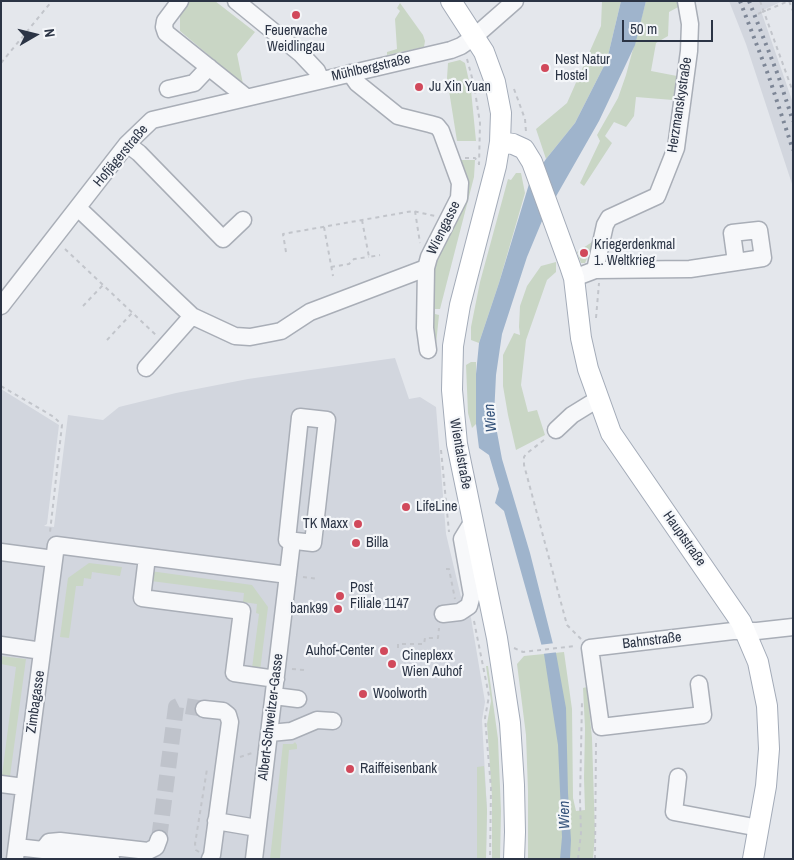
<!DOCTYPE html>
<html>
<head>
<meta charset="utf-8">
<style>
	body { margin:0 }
	#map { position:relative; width:794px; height:860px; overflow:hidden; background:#e4e7ec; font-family:"Archivo Narrow",sans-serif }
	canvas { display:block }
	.frame { position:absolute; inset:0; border:2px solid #2b3445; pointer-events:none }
	.north { position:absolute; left:10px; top:10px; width:50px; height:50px; -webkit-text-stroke:4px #f4f6f9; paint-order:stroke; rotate:82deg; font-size:14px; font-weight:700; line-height:20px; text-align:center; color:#2b3445 }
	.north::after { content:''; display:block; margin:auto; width:18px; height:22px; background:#2b3445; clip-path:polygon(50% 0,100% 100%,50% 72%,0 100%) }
	.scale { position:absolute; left:622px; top:20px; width:91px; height:22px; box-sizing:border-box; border:2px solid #2b3445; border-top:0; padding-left:6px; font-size:15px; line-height:18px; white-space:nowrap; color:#2b3445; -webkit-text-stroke:4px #f4f6f9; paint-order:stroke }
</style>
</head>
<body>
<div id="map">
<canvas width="794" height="860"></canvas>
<div class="frame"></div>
<div class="north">N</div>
<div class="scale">50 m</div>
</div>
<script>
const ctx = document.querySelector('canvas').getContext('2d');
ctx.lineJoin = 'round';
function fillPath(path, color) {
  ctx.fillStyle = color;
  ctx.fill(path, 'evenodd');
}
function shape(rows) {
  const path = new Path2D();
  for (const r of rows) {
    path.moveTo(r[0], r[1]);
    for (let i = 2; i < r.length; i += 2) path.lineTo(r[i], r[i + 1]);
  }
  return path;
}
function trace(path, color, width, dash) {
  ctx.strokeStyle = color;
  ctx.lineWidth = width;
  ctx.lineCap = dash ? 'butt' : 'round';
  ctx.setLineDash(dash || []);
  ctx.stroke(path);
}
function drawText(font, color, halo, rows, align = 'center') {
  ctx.font = font + ' "Archivo Narrow",sans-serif';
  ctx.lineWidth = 4.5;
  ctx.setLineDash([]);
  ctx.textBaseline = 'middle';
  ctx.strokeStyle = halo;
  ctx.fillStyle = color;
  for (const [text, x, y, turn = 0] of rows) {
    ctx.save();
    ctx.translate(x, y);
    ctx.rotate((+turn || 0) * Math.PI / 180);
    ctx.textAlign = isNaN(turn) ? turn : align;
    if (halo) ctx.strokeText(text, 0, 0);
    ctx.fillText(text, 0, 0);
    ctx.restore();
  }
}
fillPath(shape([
	[729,1,783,1,761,11,793,103,793,187,746,44],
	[395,358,409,399,420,397,436,407,446,534,461,597,471,618,485,702,482,720,487,810,486,859,1,859,1,389,59,425,47,524,44,526,54,527,68,415,103,420,119,407,176,393,248,379]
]), '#d2d6de');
fillPath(shape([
	[189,1,215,1,255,32,237,54,243,84,180,31,180,11],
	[602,1,621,1,607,60,575,123,546,159,536,129,567,103,601,26],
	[646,1,681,1,682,5,669,12,668,36,656,43,651,71,677,76,673,100,636,97,634,116,626,127,614,122,605,136,612,143,584,186,580,183,600,141,597,135,618,98,626,75],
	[400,3,423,35,425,41,424,47,387,55,387,52,397,49,395,19,400,11,397,8],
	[460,60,465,63,471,90,476,141,457,141,447,78,448,63],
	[459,160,475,160,474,177,440,309,435,309,435,314,439,315,435,354,433,354,431,266,455,217],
	[516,173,521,173,525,193,499,283,479,343,471,340,471,327,480,282,508,179,511,180],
	[592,242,594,243,585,263,581,263,577,252],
	[556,262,556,272,547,280,526,340,521,385,528,412,537,410,545,435,516,450,508,415,503,386,503,355,514,333,520,335,519,327,520,306,527,286,541,266],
	[471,362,476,362,476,424,472,428,468,413,466,365],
	[89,563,122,567,120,576,92,572,91,579,84,578,83,586,76,586,69,638,60,637,68,578],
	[150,571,252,585,268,607,260,671,252,668,259,614,256,613,257,604,243,602,244,593,151,581],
	[564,652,572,709,573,798,576,811,585,810,584,778,585,728,583,688,587,687,592,738,595,834,593,859,528,859,528,791,526,735,517,664,524,656],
	[1,656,26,659,10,776,2,775,16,667,1,664],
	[486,666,488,666,498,739,501,811,500,859,492,859,492,796,487,724,491,701],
	[295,742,297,745,297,749,289,750,280,858,285,859,270,859,283,744,293,744],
	[484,766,487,810,486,859,477,859,477,767]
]), '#c9d6c5');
fillPath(shape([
	[621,1,646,1,635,45,599,121,542,221,527,257,502,334,496,375,494,416,502,459,530,553,553,644,556,653,566,708,568,793,571,840,570,859,560,859,562,837,558,745,544,654,504,511,495,503,499,489,489,455,479,448,476,424,476,374,479,343,499,283,529,184,546,159,575,123,607,60]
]), '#9fb4cc');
fillPath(shape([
	[555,643,559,652,542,654,539,645]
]), '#e4e7ec');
trace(shape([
	[159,839,176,707,180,705,204,709]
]), '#bfc3cb', 16, [16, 8]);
const minor = shape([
	[180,1,165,21,164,27,166,33,246,97],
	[236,1,301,54,317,71,321,80],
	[350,73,357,83,398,116,430,124,437,126,441,131,460,183,459,198,429,257,426,268,425,328,428,350],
	[168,89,194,83,209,67],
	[127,144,139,153,223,239,243,220],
	[78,208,192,316,146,368],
	[595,270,690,269,763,258,759,230,732,233,736,262],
	[574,278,595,270,605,225,609,218,657,196,676,148,689,51,690,24,686,1],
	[1,306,127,144,152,120,451,50,461,46,474,37,515,1],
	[192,316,235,336,250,337,271,333,281,331,310,312,426,268],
	[300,417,327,420,313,543,287,540,300,417],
	[556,430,572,415,598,399],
	[1,552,54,559],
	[147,557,142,598,242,611,234,673,276,679],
	[443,614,460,612,469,606,472,595,462,539,473,521],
	[1,645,42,651],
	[699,684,703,715,601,727,590,648,733,631,757,631,793,627],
	[274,696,298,699],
	[204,709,223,711,228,715,230,722,212,855,210,859],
	[270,733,291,731,317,720,333,721],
	[678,777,674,812,759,828],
	[1,784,24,787],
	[216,821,257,828],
	[17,847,111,858],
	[43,850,49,842,60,841,148,851,156,847,159,839],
	[15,859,56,545,288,575],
	[254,859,292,541]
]);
const major = shape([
	[451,1,484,52,495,82,501,113,500,142,496,166,460,305,453,346,452,390,457,444,497,638,510,723,514,785,515,832,514,859],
	[500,142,513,144,524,149,532,162,570,266,574,278,581,338,588,369,611,433,741,622,758,662,767,706,769,749,766,786,753,859]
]);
trace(minor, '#a9aeb7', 19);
trace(major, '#a3abb8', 22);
trace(shape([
	[760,1,793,92],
	[767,10,789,1,793,11],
	[758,14,762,12],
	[467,59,474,85,480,123,479,165],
	[1,63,52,1],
	[514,89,525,119,526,132],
	[465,158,475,158,479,164],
	[415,211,420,243],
	[362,220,369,257,380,255],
	[324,227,333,276],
	[65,249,156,335],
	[286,252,283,234,413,211,435,216],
	[331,267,349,264,354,259,369,257],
	[83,306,103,285],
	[596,318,599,283],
	[107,340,132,313],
	[1,386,54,417,62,425,50,532],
	[544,440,526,454,524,457,524,465,567,625,581,639],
	[441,450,449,532],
	[446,569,449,569,455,599],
	[303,577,318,579],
	[474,621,489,696,485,718,491,788,490,859],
	[398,648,398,644,424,644,425,638,438,638,439,628],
	[514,648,523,652,575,646],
	[292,669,304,670],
	[240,757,252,753],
	[199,852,196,850,195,844,207,769,209,768],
	[578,859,581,833,580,800,582,701],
	[595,859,596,743,597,739]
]), '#c2c5cb', 2, [4, 4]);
trace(minor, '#f7f8fa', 16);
trace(major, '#fff', 20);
trace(shape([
	[740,1,769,77,793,150],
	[749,1,778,75,793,121]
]), '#7d8696', 4, [2.5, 5]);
trace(shape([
	[762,12,767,10]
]), '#c2c5cb', 2, [4, 4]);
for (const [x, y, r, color] of [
	[296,15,5,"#d1495b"],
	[545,68,5,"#d1495b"],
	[419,87,5,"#d1495b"],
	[584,253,5,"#d1495b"],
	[406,507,5,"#d1495b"],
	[358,524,5,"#d1495b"],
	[356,543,5,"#d1495b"],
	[340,596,5,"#d1495b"],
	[338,609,5,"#d1495b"],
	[384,651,5,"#d1495b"],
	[392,664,5,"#d1495b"],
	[363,694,5,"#d1495b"],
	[350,769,5,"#d1495b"]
]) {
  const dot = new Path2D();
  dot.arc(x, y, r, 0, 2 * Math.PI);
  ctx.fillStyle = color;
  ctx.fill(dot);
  trace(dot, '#f4f6f9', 2);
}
drawText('14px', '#2b3445', '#f4f6f9', [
	["Feuerwache",296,31,"center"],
	["Weidlingau",296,47,"center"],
	["Nest Natur",555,60],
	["Hostel",555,76],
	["Ju Xin Yuan",429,87],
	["Kriegerdenkmal",594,245],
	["1. Weltkrieg",594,261],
	["LifeLine",416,507],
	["TK Maxx",348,524,"right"],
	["Billa",366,543],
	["Post",350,588],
	["Filiale 1147",350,604],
	["bank99",328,609,"right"],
	["Auhof-Center",374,651,"right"],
	["Cineplexx",402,656],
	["Wien Auhof",402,672],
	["Woolworth",373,694],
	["Raiffeisenbank",360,769]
], 'left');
drawText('14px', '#2b3445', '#f4f6f9', [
	["Mühlbergstraße",371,68,-13],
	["Herzmanskystraße",680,105,-81],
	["Hofjägerstraße",121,156,-50],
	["Wiengasse",444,228,-64],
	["Wientalstraße",460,454,80],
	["Hauptstraße",684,539,55],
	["Bahnstraße",652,641,-7],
	["Zimbagasse",36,702,-82],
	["Albert-Schweitzer-Gasse",271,717,-83]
]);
drawText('italic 15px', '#34527a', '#f4f6f9', [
	["Wien",491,418,-95],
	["Wien",565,815,-91]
]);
</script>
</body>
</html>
